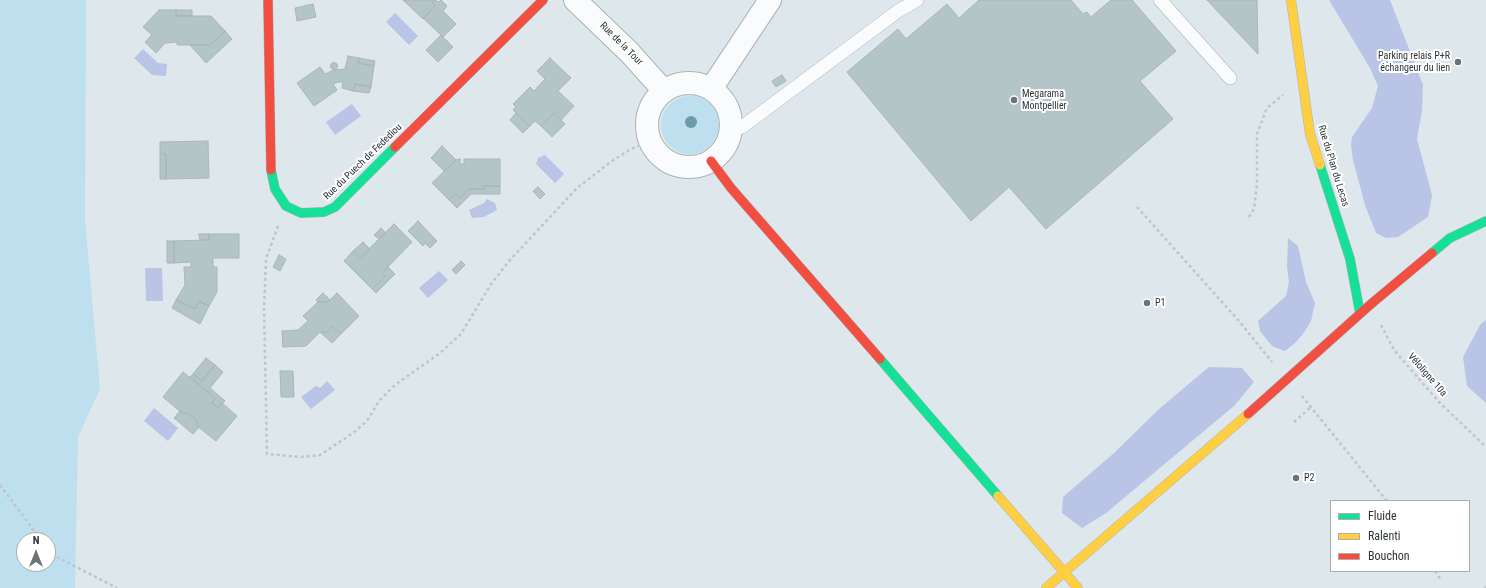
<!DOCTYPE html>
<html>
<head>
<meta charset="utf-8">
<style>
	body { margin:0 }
	#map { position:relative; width:1486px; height:588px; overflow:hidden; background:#dde7ec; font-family:"Roboto Condensed",sans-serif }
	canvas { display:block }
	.legend { position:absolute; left:1330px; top:500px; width:140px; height:72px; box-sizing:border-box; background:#fff; border:1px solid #abaeaf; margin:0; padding:5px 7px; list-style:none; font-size:12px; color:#2e3538 }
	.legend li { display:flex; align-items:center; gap:8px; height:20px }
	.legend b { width:20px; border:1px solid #abaeaf }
	.north { position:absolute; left:16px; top:532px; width:40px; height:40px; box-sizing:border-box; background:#fff; border:1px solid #abaeaf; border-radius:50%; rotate:0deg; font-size:11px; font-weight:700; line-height:16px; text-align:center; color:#2e3538 }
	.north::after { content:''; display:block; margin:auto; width:14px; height:18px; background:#6b7377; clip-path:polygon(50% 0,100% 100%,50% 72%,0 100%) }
</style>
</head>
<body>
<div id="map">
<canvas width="1486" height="588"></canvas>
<ul class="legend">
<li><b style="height:5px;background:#16e098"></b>Fluide</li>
<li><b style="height:5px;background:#ffcf43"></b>Ralenti</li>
<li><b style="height:5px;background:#f24e42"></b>Bouchon</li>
</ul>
<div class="north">N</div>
</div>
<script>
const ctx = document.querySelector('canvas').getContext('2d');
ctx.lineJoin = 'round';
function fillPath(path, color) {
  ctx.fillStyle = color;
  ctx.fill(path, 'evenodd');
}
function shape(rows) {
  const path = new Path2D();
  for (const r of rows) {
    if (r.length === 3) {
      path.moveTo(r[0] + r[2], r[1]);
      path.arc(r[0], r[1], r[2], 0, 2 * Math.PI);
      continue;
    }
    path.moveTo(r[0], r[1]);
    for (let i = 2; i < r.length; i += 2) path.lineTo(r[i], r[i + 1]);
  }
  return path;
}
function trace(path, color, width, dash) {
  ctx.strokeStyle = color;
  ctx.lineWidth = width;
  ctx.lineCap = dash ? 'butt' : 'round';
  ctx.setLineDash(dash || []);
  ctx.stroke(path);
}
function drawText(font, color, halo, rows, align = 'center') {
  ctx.font = font + ' "Roboto Condensed",sans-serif';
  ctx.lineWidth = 4;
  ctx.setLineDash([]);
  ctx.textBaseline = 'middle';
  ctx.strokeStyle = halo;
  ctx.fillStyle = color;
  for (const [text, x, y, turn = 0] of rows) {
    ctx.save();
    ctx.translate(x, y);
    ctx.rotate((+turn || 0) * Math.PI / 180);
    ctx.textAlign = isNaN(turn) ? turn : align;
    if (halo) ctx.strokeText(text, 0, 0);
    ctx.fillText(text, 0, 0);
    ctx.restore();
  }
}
fillPath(shape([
	[0,0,86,0,85,220,100,389,78,437,75,588,0,588],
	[24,540,48,540,48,564,24,564],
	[690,125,29]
]), '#bee0ee');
fillPath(shape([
	[1329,0,1390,0,1423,85,1422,111,1417,139,1432,195,1428,217,1398,237,1386,238,1376,233,1365,205,1353,160,1351,145,1352,137,1372,108,1378,86,1370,68],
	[395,13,418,36,409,45,386,22],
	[143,49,158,63,167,64,166,76,152,75,134,58],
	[352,104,361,116,335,135,326,122],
	[545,155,564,174,555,183,536,164,538,158],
	[487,199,495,203,497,210,484,217,472,218,469,210,484,203],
	[1288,238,1298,246,1306,282,1315,303,1311,321,1303,334,1295,343,1285,351,1272,346,1260,331,1258,321,1286,296,1289,282,1287,267],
	[145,268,162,268,163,301,146,301],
	[439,271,448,280,428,298,419,288],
	[1486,320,1486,403,1467,386,1463,357,1480,325],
	[1209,367,1242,368,1254,382,1234,406,1106,513,1082,528,1062,513,1063,497,1114,453,1159,409],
	[327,381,335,390,311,409,301,397,316,386,320,388],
	[154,408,178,428,168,441,144,421]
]), '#b9c4e6');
const building = shape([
	[403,0,434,0,432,2,435,6,423,19,403,0],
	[434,0,439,2,441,0,447,6,443,11,456,24,443,37,423,18,435,6,432,2,434,0],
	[979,0,1071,0,1083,14,1087,12,1091,17,1111,0,1132,0,1176,51,1140,81,1173,119,1046,229,1009,187,971,221,847,72,898,29,906,39,947,4,959,18,979,0],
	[1207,0,1257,0,1258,54,1207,0],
	[313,4,316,17,297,21,295,8,313,4],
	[159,10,176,10,176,16,211,16,225,31,209,46,207,45,177,45,177,42,165,43,156,53,145,42,152,35,143,27,159,10],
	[176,10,192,10,192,16,176,16,176,10],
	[225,31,232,39,206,63,190,45,207,45,209,46,225,31],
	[441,35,453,47,438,62,426,50,441,35],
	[348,56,359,58,358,63,374,66,371,87,355,84,353,91,342,88,343,82,338,82,333,84,337,90,314,106,297,83,320,67,325,74,334,70,345,69,348,56],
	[359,58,375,61,374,66,358,63,359,58],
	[550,58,571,78,558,91,574,106,561,120,554,113,541,126,535,121,530,126,513,110,516,107,513,104,530,87,534,91,545,79,537,71,550,58],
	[334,66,3.5],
	[782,75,786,81,776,87,772,81,782,75],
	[355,84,371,87,369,93,353,91,355,84],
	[516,113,530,126,523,133,510,120,516,113],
	[554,113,565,124,552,137,541,126,554,113],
	[208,141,209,178,166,179,166,154,163,154,160,151,160,142,208,141],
	[442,146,456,160,444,171,431,158,442,146],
	[160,151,163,154,166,154,166,179,160,179,160,151],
	[460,159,460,164,464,164,464,159,500,159,500,186,484,186,484,189,469,189,460,198,456,193,449,200,432,183,456,160,460,159],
	[484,186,500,186,500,194,471,194,457,208,449,200,456,193,460,198,469,189,484,189,484,186],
	[538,187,545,194,540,199,533,191,538,187],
	[418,221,437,241,430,248,425,243,423,246,408,231,418,221],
	[394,224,412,242,382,273,385,276,372,289,344,261,353,251,360,258,394,224],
	[381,228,386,233,379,239,374,235,381,228],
	[199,234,209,234,209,240,200,240,199,234],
	[209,234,239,234,239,258,213,258,213,267,217,267,217,292,209,306,199,301,195,309,176,300,185,285,184,267,191,267,191,262,174,263,174,241,209,240,209,234],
	[167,241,174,241,174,263,167,263,167,241],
	[363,242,370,249,360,258,353,251,363,242],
	[279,255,286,259,280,271,273,267,279,255],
	[461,261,465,265,456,274,452,270,461,261],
	[388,267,395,274,376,293,372,289,385,276,382,273,388,267],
	[323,293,330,300,328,302,318,302,316,300,323,293],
	[337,293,359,316,341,334,333,326,327,332,320,332,306,346,283,347,282,331,298,330,308,321,303,316,318,302,328,302,337,293],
	[176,300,195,309,199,301,209,306,200,324,172,308,176,300],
	[333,326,341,334,332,343,320,332,327,332,333,326],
	[206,358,215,365,202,381,193,374,206,358],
	[215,365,223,372,210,388,225,401,218,408,212,403,215,398,190,377,193,374,202,381,215,365],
	[280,371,293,371,294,397,281,397,280,371],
	[183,372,215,398,212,403,218,408,222,403,237,416,216,441,197,426,197,421,187,413,182,413,163,397,183,372],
	[180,411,187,413,197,421,199,427,193,434,174,418,180,411]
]);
fillPath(building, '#b4c5c8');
trace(building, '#acb4b7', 1);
const lane = shape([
	[1160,0,1230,78],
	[731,129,742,127,898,11,917,0]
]);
const street = shape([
	[575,0,630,53,664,91],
	[689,125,42],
	[711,89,770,0]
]);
const fast = shape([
	[1320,165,1350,259,1360,313],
	[271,170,275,189,286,206,301,213,324,212,335,207,395,147],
	[1432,253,1450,238,1486,221],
	[880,359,998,496]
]);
const slow = shape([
	[1291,0,1310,134,1320,165],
	[998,496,1078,588],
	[1046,588,1248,414]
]);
const jam = shape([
	[268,0,271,170],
	[395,147,543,0],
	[711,161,731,188,880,359],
	[1248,414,1371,304,1432,253]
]);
trace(lane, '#acb3b7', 14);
trace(street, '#acb3b7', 24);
trace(fast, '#acb3b7', 10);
trace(slow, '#acb3b7', 10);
trace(jam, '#acb3b7', 10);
trace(shape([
	[1137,207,1239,321,1272,362],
	[1249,217,1254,209,1257,184,1257,134,1267,108,1283,95],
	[278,226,266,259,264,309,267,454,301,457,320,455,353,433,367,421,379,401,395,385,440,353,461,334,491,284,510,260,577,188,612,161,631,149,650,141],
	[1381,325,1394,350,1439,402,1486,447],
	[1302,396,1387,501],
	[1294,422,1311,407],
	[0,485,41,540],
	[48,549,53,555,117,588],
	[1435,571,1441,580],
	[1485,588,1486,586]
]), '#c2c5c7', 2.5, [3, 3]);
trace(lane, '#fafbfc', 13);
trace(street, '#fafbfc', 22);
trace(fast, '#16e098', 9);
trace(slow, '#ffcf43', 9);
trace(jam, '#f24e42', 9);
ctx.fillStyle = '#6c9ba9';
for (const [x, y] of [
	[691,122]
]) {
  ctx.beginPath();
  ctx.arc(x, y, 6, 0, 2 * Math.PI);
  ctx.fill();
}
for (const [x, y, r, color] of [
	[1458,62,4,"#6b7377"],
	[1014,100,4,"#6b7377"],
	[1147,303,4,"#6b7377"],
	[1296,478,4,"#6b7377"]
]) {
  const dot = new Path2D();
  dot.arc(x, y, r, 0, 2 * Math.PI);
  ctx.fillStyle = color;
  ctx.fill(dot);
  trace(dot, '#fff', 1.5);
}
drawText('10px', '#2e3538', '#fff', [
	["Rue de la Tour",621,44,45],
	["Rue du Puech de Fedediou",363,162,-44],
	["Rue du Plan du Lecas",1333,166,73],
	["Véloligne 10a",1427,375,49]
]);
drawText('10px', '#2e3538', '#fff', [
	["Parking relais P+R",1450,56,"right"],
	["échangeur du lien",1450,68,"right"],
	["Megarama",1022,94],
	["Montpellier",1022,106],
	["P1",1155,303],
	["P2",1304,478]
], 'left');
</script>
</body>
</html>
